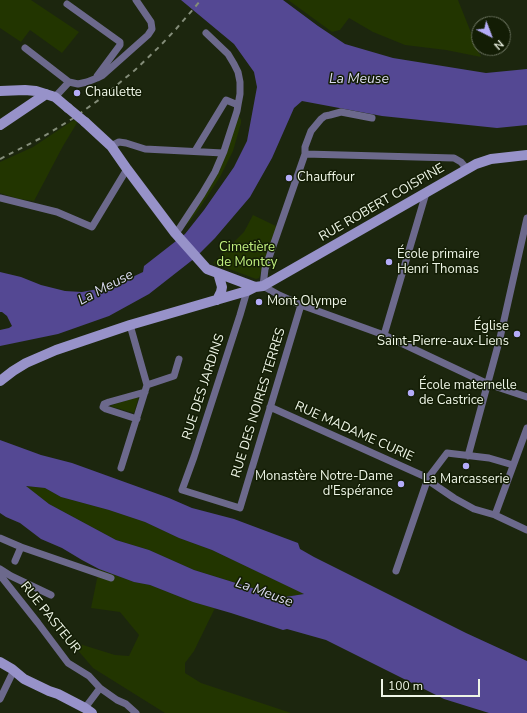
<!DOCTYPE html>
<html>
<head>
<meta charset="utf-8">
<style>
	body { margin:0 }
	#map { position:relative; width:527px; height:713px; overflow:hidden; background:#1c260e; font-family:"Nunito Sans",sans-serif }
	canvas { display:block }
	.north { position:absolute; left:471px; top:16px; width:40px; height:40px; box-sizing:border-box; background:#131d05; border:1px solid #6b735f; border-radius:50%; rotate:138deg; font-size:11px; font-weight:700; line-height:16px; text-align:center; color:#eef5e6 }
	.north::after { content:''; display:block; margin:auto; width:14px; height:18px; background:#b4acf9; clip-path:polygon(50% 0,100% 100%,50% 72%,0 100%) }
	.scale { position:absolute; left:381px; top:679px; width:99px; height:18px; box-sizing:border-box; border:2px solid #eef5e6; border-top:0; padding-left:5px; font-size:12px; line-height:14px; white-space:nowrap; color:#eef5e6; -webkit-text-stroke:3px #131d05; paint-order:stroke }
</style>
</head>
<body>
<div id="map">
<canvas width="527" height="713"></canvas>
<div class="north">N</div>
<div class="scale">100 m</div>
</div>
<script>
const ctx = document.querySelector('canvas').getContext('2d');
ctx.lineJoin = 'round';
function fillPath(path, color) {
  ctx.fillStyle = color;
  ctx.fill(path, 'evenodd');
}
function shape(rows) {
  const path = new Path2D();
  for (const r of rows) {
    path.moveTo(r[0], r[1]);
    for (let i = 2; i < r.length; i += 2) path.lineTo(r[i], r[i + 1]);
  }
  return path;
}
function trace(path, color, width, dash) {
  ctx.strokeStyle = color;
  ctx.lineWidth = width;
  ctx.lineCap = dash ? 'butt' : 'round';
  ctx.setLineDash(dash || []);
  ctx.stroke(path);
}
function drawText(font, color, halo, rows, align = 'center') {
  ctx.font = font + ' "Nunito Sans",sans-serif';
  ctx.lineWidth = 3;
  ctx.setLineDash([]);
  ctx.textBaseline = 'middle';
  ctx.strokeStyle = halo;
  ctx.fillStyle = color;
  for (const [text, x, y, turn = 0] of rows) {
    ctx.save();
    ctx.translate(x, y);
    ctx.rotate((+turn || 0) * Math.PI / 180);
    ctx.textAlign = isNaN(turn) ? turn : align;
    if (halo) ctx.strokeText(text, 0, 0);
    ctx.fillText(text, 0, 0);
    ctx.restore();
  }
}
fillPath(shape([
	[0,0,31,0,79,32,62,53,30,30,21,42,0,28],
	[288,0,458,0,476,45,475,45,479,54,480,54,481,57,446,50,405,45,373,32,349,18,340,30,332,32],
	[237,111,241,120,241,123,233,151,220,177,199,209,190,221,182,229,202,194],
	[76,120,77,123,63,146,34,201,19,199,0,193,0,162,33,147,72,121],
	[253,215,278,227,259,278,256,279,213,263,244,232],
	[139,396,134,413,110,406],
	[25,486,45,488,61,497,109,510,145,522,179,538,212,550,305,594,279,598,269,593,194,570,149,550,116,540,49,504],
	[99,569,134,582,150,585,193,602,215,608,194,651,185,663,185,673,201,683,291,713,165,713,93,668,70,641,115,655,129,656,139,635,120,612,91,608]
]), '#223500');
fillPath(shape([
	[181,0,283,0,318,26,345,44,393,58,486,73,527,69,527,125,497,128,382,116,302,101,294,108,272,158,250,197,215,238,195,258,149,294,109,316,58,334,0,346,0,330,9,328,12,326,7,316,2,312,0,312,0,272,21,277,41,285,65,291,82,292,103,288,124,281,143,272,144,266,185,234,204,210,234,167,247,141,257,87,254,72,234,44],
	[0,440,41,455,72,463,169,498,192,508,234,519,298,543,300,549,314,557,466,633,527,661,527,713,489,713,444,699,326,640,287,629,283,630,231,613,193,602,150,585,134,582,99,569,82,560,62,548,41,539,20,523,6,517,0,513],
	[26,486,45,488,61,497,109,510,145,522,179,538,212,550,304,594,279,598,265,592,194,570,149,550,116,540,49,504]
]), '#544893');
trace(shape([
	[67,4,120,42,120,45,97,76,97,78],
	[25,48,69,82,78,84,87,82,97,78,103,75,148,35,152,29,151,22,136,0],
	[55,97,69,82],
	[372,118,341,112,330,115,325,116,321,119,311,131,305,147,305,154,265,269,263,286,279,295,301,305,384,335,488,384,527,397],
	[111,146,119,142,126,143,145,149,223,153],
	[195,151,226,100,238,105],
	[305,154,454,158,461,162,467,169],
	[0,198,57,212,92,227,127,169],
	[175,233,179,229,202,194,215,172,224,151,237,111,238,105,240,94,240,82,238,72,234,64,228,54,206,33],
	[247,291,240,315,194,457,182,490,240,508,301,305],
	[384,335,426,193],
	[147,385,174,376,179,359],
	[270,407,428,478,432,483,454,498,474,509,495,515,527,530],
	[137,419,106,409,103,407,104,404,109,402,145,392],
	[468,456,500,338,527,218],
	[121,468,147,385,130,325],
	[495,515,527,428],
	[0,538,21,547,111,578],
	[15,561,21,547],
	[0,569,11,576,51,595],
	[396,571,428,478,447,453,489,458,513,465],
	[0,575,38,623,68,663,89,676,100,688,85,708],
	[100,688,117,700,126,704,136,713],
	[0,699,14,670]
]), '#6c698c', 7);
trace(shape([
	[0,91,25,90,36,91,55,97,68,108],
	[85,122,111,146,127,169,175,233,207,269,255,287],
	[0,125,46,94],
	[217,300,221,292,222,287,218,273],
	[0,381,13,371,26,363,56,350,130,325,247,291,255,287,263,286,476,164,491,159,527,155],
	[0,662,12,669,24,679,49,691,58,694,85,708,92,713]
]), '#9792c9', 10);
trace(shape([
	[0,159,41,138,72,119,100,99,135,70,159,47,176,29,201,0]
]), '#848d79', 2, [5, 5]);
trace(shape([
	[68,108,85,122]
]), '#9792c9', 10);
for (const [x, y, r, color] of [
	[77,93,4,"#b4acf9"],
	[289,178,4,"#b4acf9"],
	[389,262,4,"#b4acf9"],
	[259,302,4,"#b4acf9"],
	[517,334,4,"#b4acf9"],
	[411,393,4,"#b4acf9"],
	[466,466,4,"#b4acf9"],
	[401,484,4,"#b4acf9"]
]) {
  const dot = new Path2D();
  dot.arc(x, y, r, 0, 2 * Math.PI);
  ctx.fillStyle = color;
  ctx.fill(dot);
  trace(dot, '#131d05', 1.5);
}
drawText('13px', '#eef5e6', '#131d05', [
	["Chaulette",85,93],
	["Chauffour",297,178],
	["École primaire",397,255],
	["Henri Thomas",397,270],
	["Mont Olympe",267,302],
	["Église",509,327,"right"],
	["Saint-Pierre-aux-Liens",509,342,"right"],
	["École maternelle",419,386],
	["de Castrice",419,401],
	["Monastère Notre-Dame",393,477,"right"],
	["d'Espérance",393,492,"right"],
	["La Marcasserie",466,480,"center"]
], 'left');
drawText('13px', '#eef5e6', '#131d05', [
	["RUE ROBERT COISPINE",382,203,-30],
	["RUE DES JARDINS",204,387,-72],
	["RUE DES NOIRES TERRES",259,403,-73],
	["RUE MADAME CURIE",354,432,24],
	["RUE PASTEUR",50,618,51]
]);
drawText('13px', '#c2f180', '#131d05', [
	["Cimetière",247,248],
	["de Montcy",247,263]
]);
drawText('italic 14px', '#dad9ef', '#131d05', [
	["La Meuse",359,80],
	["La Meuse",106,288,-28],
	["La Meuse",264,593,20]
]);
</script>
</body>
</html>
